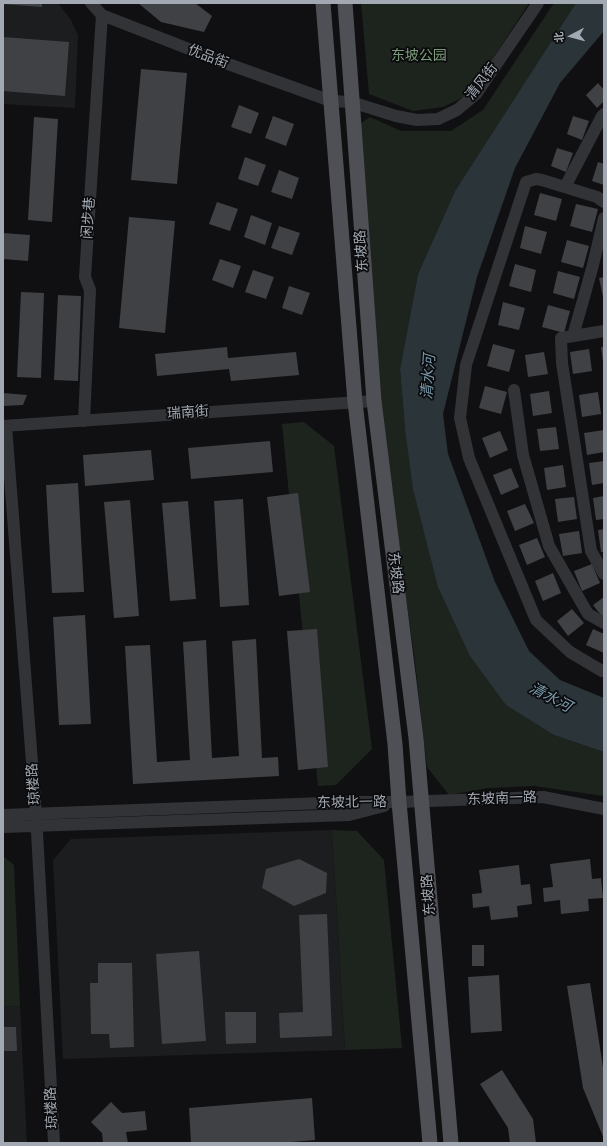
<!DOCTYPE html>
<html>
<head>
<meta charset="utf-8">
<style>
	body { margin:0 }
	#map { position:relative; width:607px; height:1146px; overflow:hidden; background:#101012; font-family:"Archivo Narrow","Noto Sans SC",sans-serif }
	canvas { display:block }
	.frame { position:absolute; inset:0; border:4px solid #a2a9b2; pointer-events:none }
	.north { position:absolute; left:551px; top:16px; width:40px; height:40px; -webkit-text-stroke:3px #0b0b0d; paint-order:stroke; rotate:264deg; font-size:11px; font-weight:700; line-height:16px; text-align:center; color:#a2a9b2 }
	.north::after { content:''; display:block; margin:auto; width:14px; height:18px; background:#a2a9b2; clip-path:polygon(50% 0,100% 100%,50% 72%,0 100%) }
</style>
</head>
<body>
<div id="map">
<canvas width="607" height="1146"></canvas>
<div class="frame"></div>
<div class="north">北</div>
</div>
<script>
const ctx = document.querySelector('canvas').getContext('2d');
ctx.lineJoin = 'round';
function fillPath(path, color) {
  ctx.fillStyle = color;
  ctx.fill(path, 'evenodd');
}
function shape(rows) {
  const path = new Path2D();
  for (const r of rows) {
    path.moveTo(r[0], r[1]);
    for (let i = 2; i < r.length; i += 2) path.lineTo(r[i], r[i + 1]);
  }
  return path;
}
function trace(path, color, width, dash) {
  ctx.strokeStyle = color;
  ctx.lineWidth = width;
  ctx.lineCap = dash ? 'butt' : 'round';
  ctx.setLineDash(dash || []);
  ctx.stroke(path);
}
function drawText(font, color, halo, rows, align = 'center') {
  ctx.font = font + ' "Archivo Narrow","Noto Sans SC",sans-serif';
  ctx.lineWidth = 3.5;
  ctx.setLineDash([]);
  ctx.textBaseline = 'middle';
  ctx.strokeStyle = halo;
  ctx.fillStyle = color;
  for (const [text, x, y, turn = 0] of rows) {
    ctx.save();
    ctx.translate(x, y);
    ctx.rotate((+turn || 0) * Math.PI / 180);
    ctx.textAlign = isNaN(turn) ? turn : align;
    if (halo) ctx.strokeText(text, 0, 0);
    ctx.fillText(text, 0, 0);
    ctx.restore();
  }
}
fillPath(shape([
	[3,3,58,3,71,20,78,35,75,108,3,104],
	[332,830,345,1050,63,1059,53,860,71,839],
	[20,1006,27,1143,3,1143,3,1007]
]), '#1c1d1f');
fillPath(shape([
	[361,3,529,3,482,75,466,96,443,107,413,111,369,94],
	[554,3,576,3,455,191,418,274,400,369,405,429,554,735,604,752,604,796,534,786,488,788,449,795,427,767,414,654,386,456,358,125,370,117,401,131,451,131,483,110],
	[304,422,334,446,372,749,336,785,318,786,282,424],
	[332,830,357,831,384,860,402,1048,345,1050],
	[3,856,14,865,20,1006,3,1007]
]), '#1d241d');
fillPath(shape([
	[576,3,604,3,604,31,560,83,515,168,477,277,443,414,448,454,495,582,529,651,560,680,604,698,604,752,554,735,506,705,470,656,438,587,413,489,405,429,400,369,418,274,455,191]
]), '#2a3439');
fillPath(shape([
	[3,3,42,3,42,7,3,4],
	[138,3,195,3,212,16,204,32,161,22],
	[3,37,69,42,65,96,3,91],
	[141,69,187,73,177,184,131,180],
	[598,83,604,90,604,101,597,108,586,95],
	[239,105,259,113,251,134,231,127],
	[273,116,294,124,286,146,265,138],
	[573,116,589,121,582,140,567,134],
	[34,117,58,119,52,222,28,220],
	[557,148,573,153,566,172,551,166],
	[245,157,266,165,258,186,238,179],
	[598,162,604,164,604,185,592,181],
	[279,170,299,178,292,199,271,192],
	[540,193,562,199,556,221,534,215],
	[217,202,238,209,230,231,209,224],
	[576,204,598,209,592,232,570,226],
	[251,215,272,223,265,245,244,237],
	[129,217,175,221,165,333,119,328],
	[279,226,300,233,292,255,271,248],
	[525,226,547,232,541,254,520,248],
	[3,233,30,235,28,261,3,259],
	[567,240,589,246,583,268,561,262],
	[220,259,241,266,233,288,212,280],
	[515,264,536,270,531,292,509,286],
	[253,270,274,277,266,299,245,292],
	[558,271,580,277,574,299,553,293],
	[604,277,604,297,603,297,599,278],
	[289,286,310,293,302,315,282,308],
	[21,292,44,293,41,378,17,377],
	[58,295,81,296,78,381,54,380],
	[503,302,525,308,519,330,498,325],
	[548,305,570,311,564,333,542,327],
	[493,344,515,350,509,372,487,366],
	[227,347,228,358,296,352,299,375,231,381,229,369,157,376,155,354],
	[601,347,604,347,604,362,603,362],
	[589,349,592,371,573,374,570,352],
	[544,352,548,374,528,377,525,355],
	[485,386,507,392,501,414,479,408],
	[549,391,552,413,533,416,530,394],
	[598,392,601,414,582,417,579,395],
	[3,393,27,395,23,405,3,406],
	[556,427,559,449,540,451,537,429],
	[604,430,604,452,587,455,584,433],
	[500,431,508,450,490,458,482,438],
	[270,441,273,472,191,479,188,448],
	[151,450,154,480,85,486,83,455],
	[604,461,604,483,592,485,589,463],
	[563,465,566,487,547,490,544,468],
	[511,468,519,487,501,495,493,475],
	[78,483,84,592,52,593,46,485],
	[298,493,310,592,279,596,267,497],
	[604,496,604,519,596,520,593,498],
	[574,497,577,519,558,522,555,499],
	[243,499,249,605,220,607,214,501],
	[130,500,139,616,114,618,104,502],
	[188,501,196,599,170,601,162,503],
	[525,504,534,523,515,531,507,511],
	[604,529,604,552,601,552,598,530],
	[579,531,582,553,563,556,559,534],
	[537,538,545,557,527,565,519,545],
	[592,564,600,583,582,591,574,571],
	[553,573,561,593,543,601,535,581],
	[604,597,604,619,593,605],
	[572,609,584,623,568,636,557,621],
	[85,615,91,724,59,725,53,617],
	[317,629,328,767,298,770,287,631],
	[593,629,604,634,604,653,586,645],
	[256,639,262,758,278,757,279,776,133,784,125,646,150,645,157,762,190,760,183,642,206,640,212,758,239,756,232,641],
	[299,859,327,873,326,893,294,906,262,888,266,869],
	[590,859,592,879,601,878,603,898,588,899,589,911,561,914,560,900,544,902,543,888,553,887,550,864],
	[519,865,521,885,530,884,532,904,517,906,518,917,491,920,489,906,473,908,472,894,482,893,479,870],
	[327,914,332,1036,280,1038,279,1013,303,1012,299,915],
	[472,945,484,945,484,966,472,966],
	[199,951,206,1041,162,1044,156,954],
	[98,963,132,963,134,1047,110,1048,109,1034,91,1034,90,983,98,983],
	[499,975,502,1031,471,1033,468,977],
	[590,983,604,1074,604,1139,583,1088,567,986],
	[225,1012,256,1012,256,1043,226,1044],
	[3,1027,16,1027,17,1051,3,1051],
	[502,1070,533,1119,536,1143,510,1143,508,1128,480,1084],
	[312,1098,315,1140,280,1143,191,1143,189,1108],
	[111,1102,122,1113,145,1111,147,1130,126,1132,128,1143,103,1143,102,1133,91,1122]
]), '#3f4145');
trace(shape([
	[91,3,102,15,217,60,331,101,351,102,396,116,417,120,438,119,457,110,476,94,538,3],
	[565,187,602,116,604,114],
	[604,202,597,197,542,180,536,179,526,182,466,365,460,418,469,458,536,620,570,652,602,671,604,671],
	[604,331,561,338,562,363,591,551,604,574],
	[573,336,593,265,604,218],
	[514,390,523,455,549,546,588,614,604,623],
	[84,421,90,290,85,277,102,15],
	[3,426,374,401],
	[6,426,36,814,54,1143],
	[3,815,350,802,399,802,543,797,604,809],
	[3,827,349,815,384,806]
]), '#313336', 12);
trace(shape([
	[323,3,355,402,395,744,399,802,430,1143],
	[345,3,374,401,416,738,451,1143]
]), '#4e5055', 15);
drawText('14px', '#7b9c79', '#0b0b0d', [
	["东坡公园",419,56]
]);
drawText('14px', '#a2a9b2', '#0b0b0d', [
	["优品街",208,57,21],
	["清风街",482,82,-52],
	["闲步巷",89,218,-86],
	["东坡路",362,251,-94],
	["瑞南街",188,413,-4],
	["东坡路",395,573,83],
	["琼楼路",34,784,-94],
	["东坡南一路",502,799,-2],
	["东坡北一路",352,803,-1],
	["东坡路",429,895,-95],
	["琼楼路",52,1108,-93]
]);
drawText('italic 15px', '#799aac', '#0b0b0d', [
	["清水河",429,377,-86],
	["清水河",550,698,28]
]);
</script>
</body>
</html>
